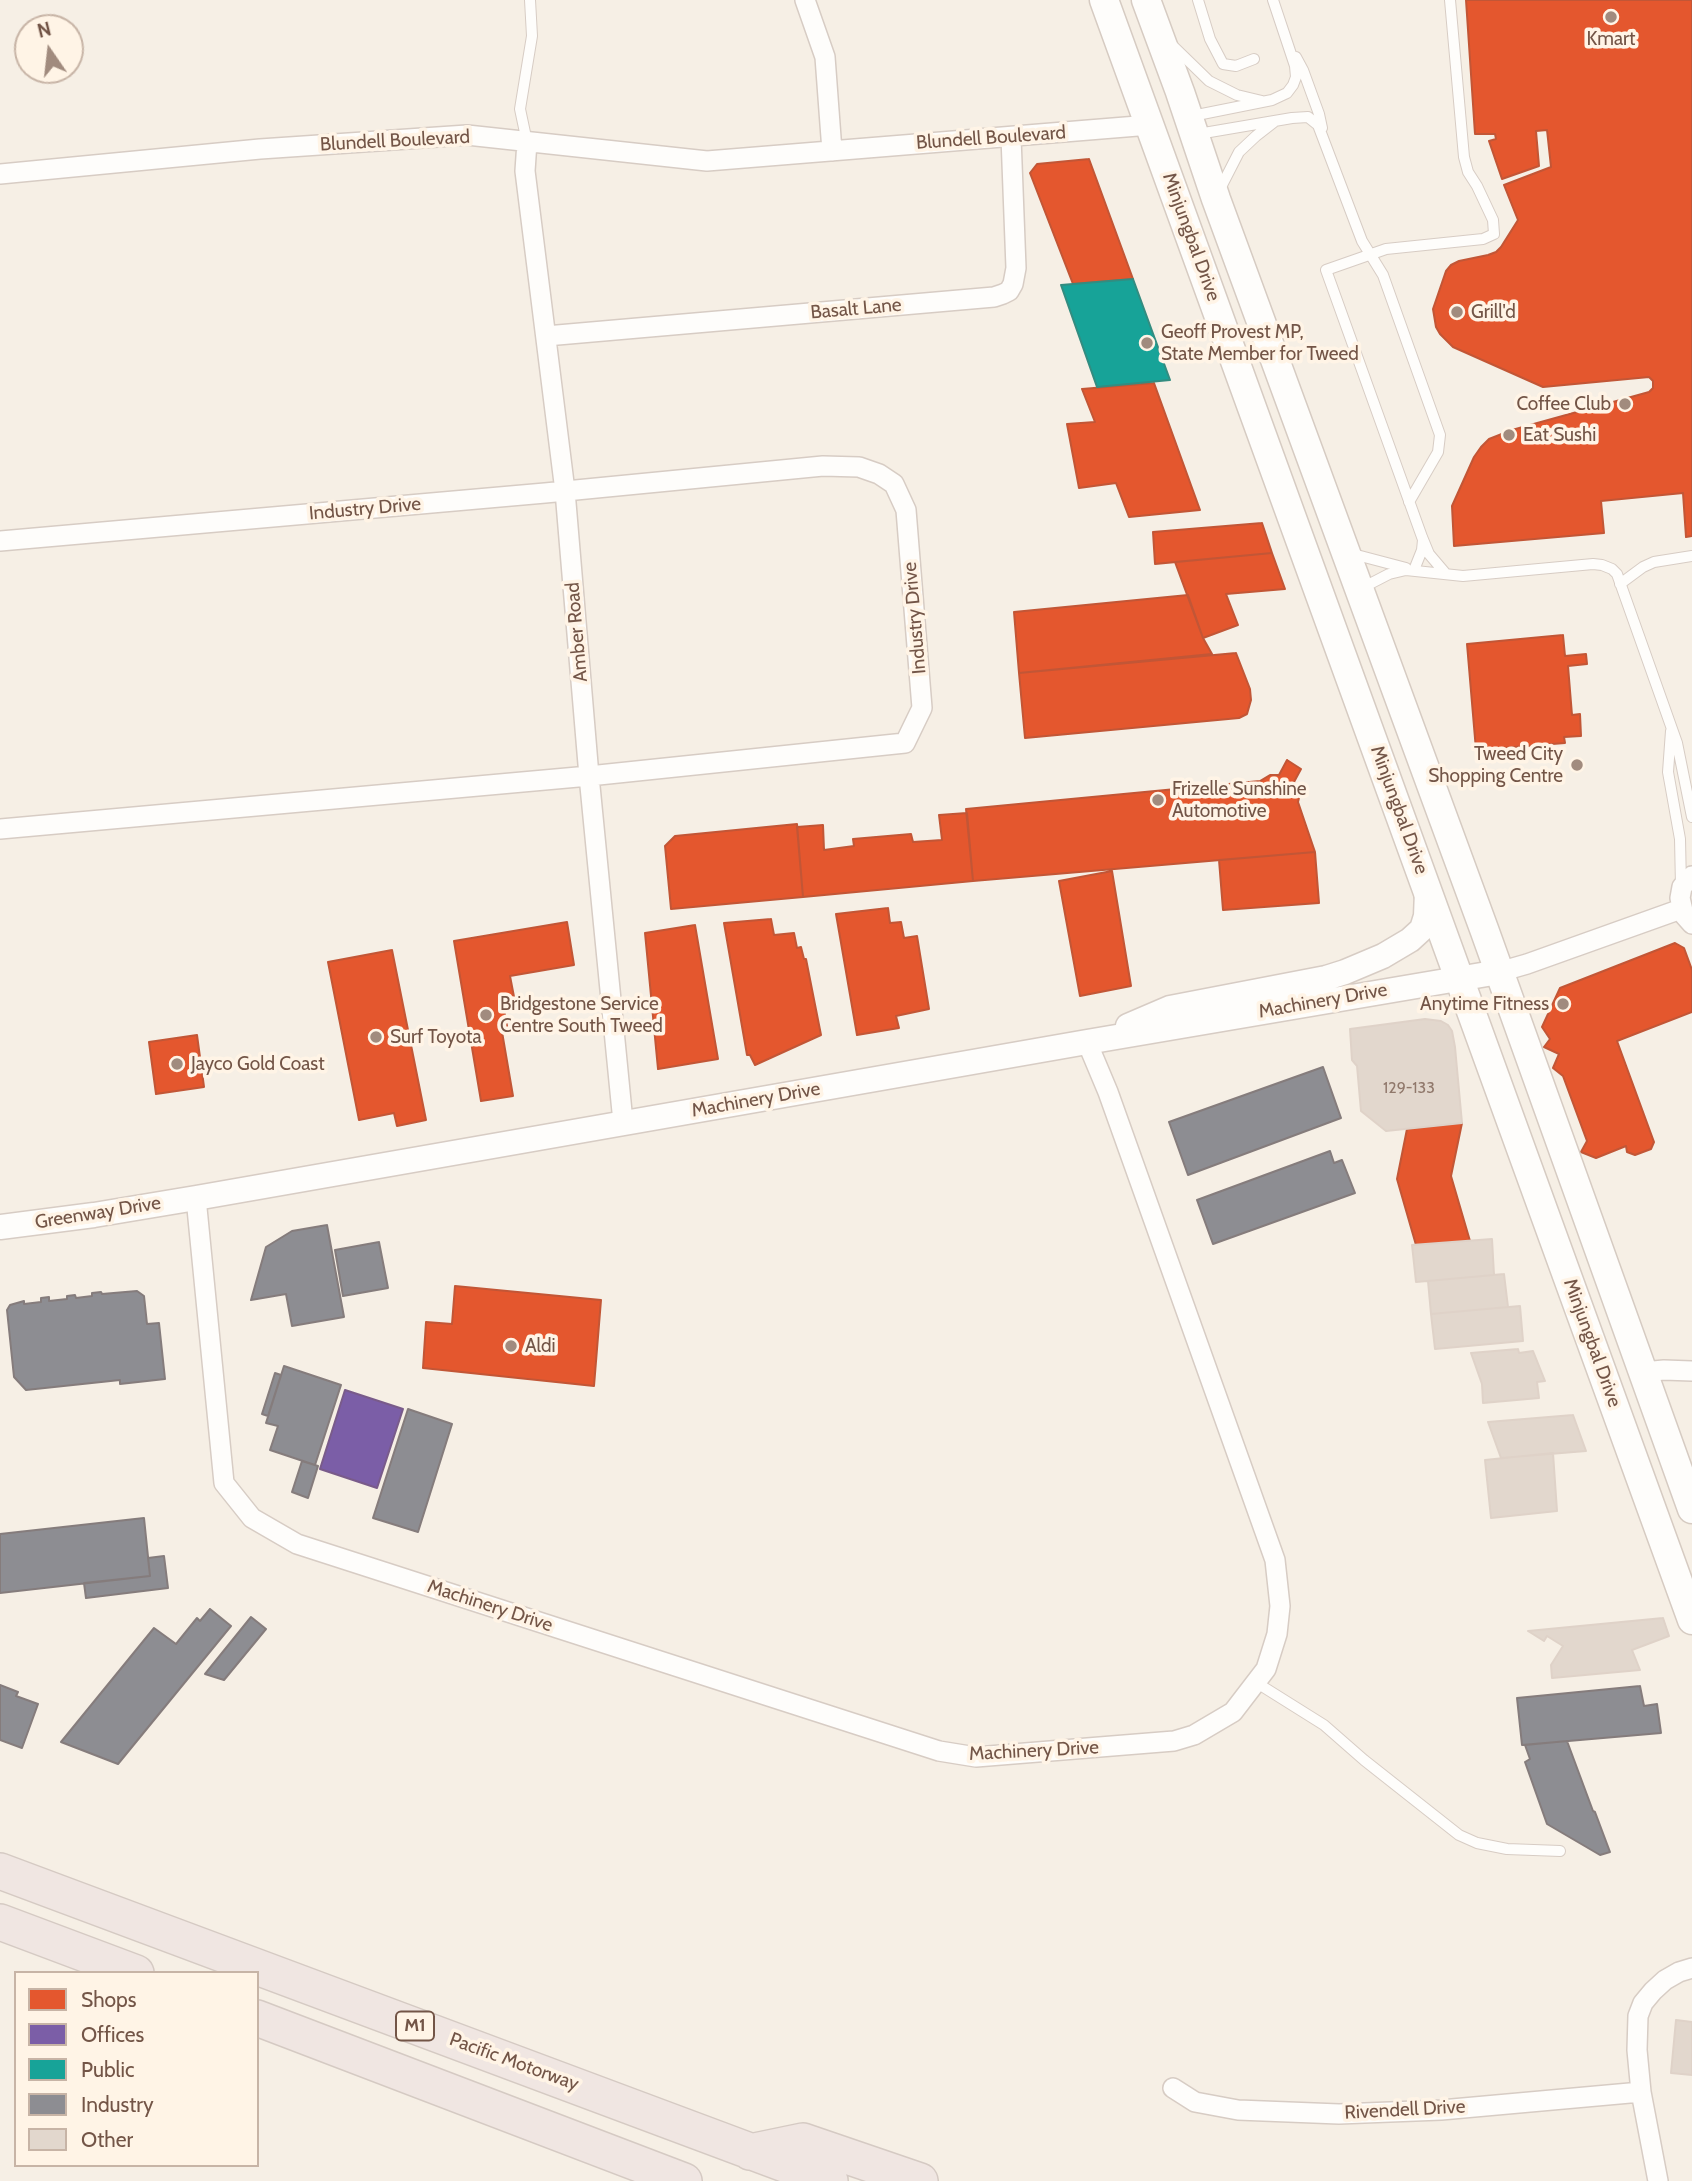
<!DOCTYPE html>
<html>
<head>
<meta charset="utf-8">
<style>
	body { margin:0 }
	#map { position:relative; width:1692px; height:2181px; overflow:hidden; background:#f6efe5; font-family:Cabin,sans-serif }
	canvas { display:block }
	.legend { position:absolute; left:14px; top:1971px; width:245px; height:196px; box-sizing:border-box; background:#fff4e6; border:2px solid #c7b4a6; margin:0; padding:9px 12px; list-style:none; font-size:21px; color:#735547 }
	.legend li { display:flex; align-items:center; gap:14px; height:35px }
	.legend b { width:35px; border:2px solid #c7b4a6 }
	.north { position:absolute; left:14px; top:14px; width:70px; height:70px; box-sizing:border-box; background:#fff4e6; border:2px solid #c7b4a6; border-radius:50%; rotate:346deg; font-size:19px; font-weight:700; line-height:28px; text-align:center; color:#735547 }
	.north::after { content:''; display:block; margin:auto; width:24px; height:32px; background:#a18b7e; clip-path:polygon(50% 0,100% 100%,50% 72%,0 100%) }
</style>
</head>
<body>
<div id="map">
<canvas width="1692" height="2181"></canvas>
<ul class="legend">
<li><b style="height:19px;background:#e4572e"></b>Shops</li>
<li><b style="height:19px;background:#7b5ea7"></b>Offices</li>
<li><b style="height:19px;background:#17a398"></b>Public</li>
<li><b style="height:19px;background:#8d8d92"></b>Industry</li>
<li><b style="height:19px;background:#e2d7cd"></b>Other</li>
</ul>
<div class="north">N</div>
</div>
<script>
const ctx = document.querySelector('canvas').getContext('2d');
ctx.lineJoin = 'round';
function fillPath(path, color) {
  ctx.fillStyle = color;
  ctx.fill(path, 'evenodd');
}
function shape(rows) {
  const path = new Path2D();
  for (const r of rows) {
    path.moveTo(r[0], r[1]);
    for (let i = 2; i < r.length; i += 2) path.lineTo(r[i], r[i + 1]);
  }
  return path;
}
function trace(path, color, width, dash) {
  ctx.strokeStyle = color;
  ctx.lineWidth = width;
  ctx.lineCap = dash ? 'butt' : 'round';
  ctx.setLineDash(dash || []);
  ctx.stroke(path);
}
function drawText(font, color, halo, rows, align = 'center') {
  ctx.font = font + ' Cabin,sans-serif';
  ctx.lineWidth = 7;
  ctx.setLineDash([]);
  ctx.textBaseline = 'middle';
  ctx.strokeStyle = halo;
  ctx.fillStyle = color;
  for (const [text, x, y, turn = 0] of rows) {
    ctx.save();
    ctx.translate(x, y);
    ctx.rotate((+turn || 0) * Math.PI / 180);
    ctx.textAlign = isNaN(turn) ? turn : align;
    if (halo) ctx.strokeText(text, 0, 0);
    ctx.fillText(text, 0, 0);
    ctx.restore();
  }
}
const shops = shape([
	[1466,0,1692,0,1692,536,1686,537,1683,493,1601,501,1604,533,1454,546,1452,506,1474,457,1481,447,1489,439,1512,430,1649,392,1653,388,1653,381,1649,377,1543,387,1453,347,1440,334,1436,327,1433,309,1446,271,1451,265,1459,261,1488,255,1496,252,1501,247,1518,220,1504,185,1551,167,1547,130,1536,131,1539,166,1502,179,1489,141,1496,139,1495,134,1475,134,1466,0],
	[1089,159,1133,279,1073,284,1030,173,1037,164,1089,159],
	[1154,383,1200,510,1129,517,1116,483,1079,488,1067,424,1095,422,1082,389,1154,383],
	[1262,523,1272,553,1155,564,1153,532,1262,523],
	[1272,553,1285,589,1226,594,1238,625,1203,638,1175,562,1272,553],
	[1188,595,1203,638,1212,654,1019,673,1014,612,1188,595],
	[1563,635,1565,656,1586,654,1587,664,1568,666,1572,715,1580,714,1581,736,1564,737,1565,743,1476,750,1467,644,1563,635],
	[1236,653,1250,689,1251,700,1247,714,1239,718,1025,738,1019,673,1236,653],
	[1287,760,1301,769,1294,782,1299,798,1298,802,1315,852,973,881,966,809,1260,781,1270,775,1279,775,1287,760],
	[967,813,973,881,803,897,797,827,823,825,824,850,854,846,853,839,911,834,913,842,942,840,939,815,967,813],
	[797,824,803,897,671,909,665,846,675,836,797,824],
	[1315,852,1319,903,1223,910,1219,860,1315,852],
	[1112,871,1131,986,1080,996,1059,881,1112,871],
	[888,908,890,923,901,922,904,938,917,936,929,1009,896,1016,899,1028,857,1035,836,914,888,908],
	[771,919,774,935,794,933,797,948,801,947,804,959,806,959,821,1035,755,1065,750,1055,747,1055,724,923,771,919],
	[567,922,574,965,510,976,515,1002,503,1004,507,1026,501,1026,513,1096,481,1101,454,941,567,922],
	[695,925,718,1059,658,1069,645,933,695,925],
	[1675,943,1684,948,1692,970,1692,1012,1617,1041,1654,1142,1651,1149,1635,1155,1627,1152,1626,1146,1596,1158,1581,1152,1587,1141,1563,1076,1553,1068,1559,1054,1544,1047,1550,1039,1542,1027,1560,988,1675,943],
	[392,950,426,1120,397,1126,394,1113,359,1120,328,962,392,950],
	[197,1035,204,1087,156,1094,149,1042,197,1035],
	[1462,1123,1451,1176,1470,1241,1416,1245,1397,1179,1407,1129,1462,1123],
	[455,1286,601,1300,594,1386,423,1368,426,1322,452,1324,455,1286]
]);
fillPath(shops, '#e4572e');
trace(shops, '#c25636', 2);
const offices = shape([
	[345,1390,403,1409,377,1488,320,1469,345,1390]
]);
fillPath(offices, '#7b5ea7');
trace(offices, '#795b8a', 2);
const public = shape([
	[1133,279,1170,380,1097,387,1061,285,1133,279]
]);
fillPath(public, '#17a398');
trace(public, '#338c80', 2);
const industry = shape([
	[1323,1067,1341,1118,1188,1175,1169,1122,1323,1067],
	[1330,1151,1334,1163,1342,1160,1355,1193,1213,1244,1197,1200,1330,1151],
	[327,1225,344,1317,292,1326,286,1294,251,1300,266,1247,292,1231,327,1225],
	[379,1242,388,1288,343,1296,335,1250,379,1242],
	[137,1291,144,1296,147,1324,159,1323,165,1379,120,1384,120,1380,26,1390,14,1377,7,1310,10,1305,24,1301,24,1304,41,1302,41,1298,49,1297,49,1301,67,1299,67,1296,75,1295,76,1298,92,1296,92,1293,101,1292,102,1294,137,1291],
	[284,1366,341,1385,315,1465,270,1450,278,1426,266,1423,284,1366],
	[275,1373,281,1375,268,1416,262,1414,275,1373],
	[408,1409,452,1424,418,1532,373,1518,408,1409],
	[302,1461,318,1466,308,1498,292,1492,302,1461],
	[144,1518,150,1576,0,1593,0,1534,144,1518],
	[164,1556,168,1588,86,1598,84,1583,150,1576,148,1558,164,1556],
	[210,1609,231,1626,118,1764,61,1742,154,1628,176,1644,197,1618,200,1621,210,1609],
	[251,1617,266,1629,224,1680,205,1674,251,1617],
	[0,1685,18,1692,16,1696,38,1704,22,1748,0,1740,0,1685],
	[1640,1686,1644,1706,1657,1704,1661,1733,1522,1745,1517,1698,1640,1686],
	[1567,1741,1593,1811,1595,1812,1610,1852,1600,1855,1547,1824,1525,1762,1530,1759,1525,1745,1567,1741]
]);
fillPath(industry, '#8d8d92');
trace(industry, '#857c7c', 2);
const building = shape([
	[1425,1019,1441,1021,1448,1025,1452,1031,1455,1047,1462,1123,1386,1131,1361,1111,1357,1066,1352,1060,1350,1029,1425,1019],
	[1492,1239,1494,1275,1416,1282,1412,1245,1492,1239],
	[1504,1274,1508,1307,1431,1314,1428,1281,1504,1274],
	[1520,1306,1523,1341,1435,1349,1431,1314,1520,1306],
	[1518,1349,1519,1353,1533,1351,1545,1381,1537,1382,1539,1398,1483,1403,1482,1384,1471,1353,1518,1349],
	[1573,1415,1586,1451,1501,1458,1488,1422,1573,1415],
	[1553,1453,1557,1511,1491,1518,1485,1460,1553,1453],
	[1663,1618,1669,1636,1632,1650,1640,1670,1552,1678,1551,1665,1563,1646,1547,1636,1544,1641,1528,1631,1663,1618],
	[1676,2020,1692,2022,1692,2075,1671,2073,1676,2020]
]);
fillPath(building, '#e2d7cd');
trace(building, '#dfd2c8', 2);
const service = shape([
	[1198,0,1210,39,1223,64,1236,66,1254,59],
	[1173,46,1209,81,1237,95,1262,101],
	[1296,57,1303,70,1319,114,1322,128],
	[1192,116,1272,100,1287,93,1293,85,1296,77,1295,66,1273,0],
	[1198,134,1292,118,1308,117,1318,125,1362,241,1383,275,1440,435,1438,452,1409,502],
	[527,142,520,109,532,36,530,0],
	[1219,191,1239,152,1256,136,1274,122],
	[1349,553,1406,568],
	[1414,570,1422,550,1423,540],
	[1446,574,1429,554,1422,537,1326,270,1386,249,1483,239,1494,234,1493,220,1477,186,1468,172,1464,157,1450,0],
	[1620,584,1643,567,1654,562,1692,556],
	[1360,589,1389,574,1406,570,1463,576,1593,564,1602,565,1612,569,1617,574,1677,743,1692,817],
	[1671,731,1668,772,1680,839,1681,886],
	[1257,1683,1324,1725,1364,1760,1459,1835,1477,1843,1507,1849,1560,1851]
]);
const minor = shape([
	[805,0,825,57,832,151],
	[527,142,525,171,565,491,589,776,623,1122],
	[0,174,260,149,467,135,707,161,1150,125],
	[546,336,994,297,1003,294,1009,291,1013,284,1016,268,1011,137],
	[0,541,545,493,823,466,859,467,879,474,894,484,906,510,922,708,905,743,589,776,0,829],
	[1692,876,1682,887,1680,898,1684,915,1692,924],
	[1499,972,1527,964,1681,909],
	[196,1198,224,1483,252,1518,297,1544,939,1751,976,1757,1174,1741,1194,1735,1233,1712,1266,1669,1277,1634,1280,1606,1275,1560,1108,1092,1087,1042],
	[1643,1372,1664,1370,1692,1371],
	[1173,2088,1195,2102,1238,2110,1339,2114,1441,2110,1641,2092],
	[1658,2181,1641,2092,1637,2050,1638,2016,1643,2003,1653,1991,1665,1980,1679,1972,1692,1968]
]);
const tertiary = shape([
	[1128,1026,1170,1008,1326,978,1345,972,1383,956,1410,940,1422,929,1426,916,1427,891],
	[0,1227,94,1215,196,1198,1087,1042,1499,972]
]);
const secondary = shape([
	[1104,0,1692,1620],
	[1146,0,1180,92,1216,199,1484,929,1692,1509]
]);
const motorway = shape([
	[0,1871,830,2181],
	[0,1922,136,1973],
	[257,2018,684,2181],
	[750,2152,803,2141,920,2181]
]);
trace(service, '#d7ccc4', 12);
trace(minor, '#d7ccc4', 22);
trace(tertiary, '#d7ccc4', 27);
trace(secondary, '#d6cbc2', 31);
trace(motorway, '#d5cac3', 38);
trace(service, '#fefdfb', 10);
trace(minor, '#fefdfb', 19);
trace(tertiary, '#fefdfb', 24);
trace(secondary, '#fefdfb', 28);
trace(motorway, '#f0e6e2', 35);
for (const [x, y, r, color] of [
	[1611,17,7,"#a18b7e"],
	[1457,312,7,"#a18b7e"],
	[1147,343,7,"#a18b7e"],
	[1625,404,7,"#a18b7e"],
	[1509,435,7,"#a18b7e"],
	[1577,765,7,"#a18b7e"],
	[1158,800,7,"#a18b7e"],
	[1563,1004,7,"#a18b7e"],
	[486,1015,7,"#a18b7e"],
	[376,1037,7,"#a18b7e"],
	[177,1064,7,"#a18b7e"],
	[511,1346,7,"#a18b7e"]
]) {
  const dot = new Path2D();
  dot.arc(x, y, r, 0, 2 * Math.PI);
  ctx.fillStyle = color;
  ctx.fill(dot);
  trace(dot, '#fff4e6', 2.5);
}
drawText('16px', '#90786b', null, [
	["129-133",1409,1088]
]);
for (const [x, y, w] of [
	[415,2026,38]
]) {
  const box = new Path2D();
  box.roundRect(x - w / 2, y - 14.5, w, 29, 5);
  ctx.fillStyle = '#fff4e6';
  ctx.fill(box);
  trace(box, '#735547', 2);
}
drawText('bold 18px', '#735547', null, [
	["M1",415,2026]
]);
drawText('19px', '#735547', '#fff4e6', [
	["Kmart",1611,39,"center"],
	["Grill'd",1471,312],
	["Geoff Provest MP,",1161,332],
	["State Member for Tweed",1161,354],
	["Coffee Club",1611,404,"right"],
	["Eat Sushi",1523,435],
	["Tweed City",1563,754,"right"],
	["Shopping Centre",1563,776,"right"],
	["Frizelle Sunshine",1172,789],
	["Automotive",1172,811],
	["Bridgestone Service",500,1004],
	["Centre South Tweed",500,1026],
	["Anytime Fitness",1549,1004,"right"],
	["Surf Toyota",390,1037],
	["Jayco Gold Coast",191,1064],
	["Aldi",525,1346]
], 'left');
drawText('19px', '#735547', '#fff4e6', [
	["Blundell Boulevard",991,138,-4],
	["Blundell Boulevard",395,141,-3],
	["Minjungbal Drive",1191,237,70],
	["Basalt Lane",856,309,-5],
	["Industry Drive",365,509,-5],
	["Industry Drive",915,618,-95],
	["Amber Road",577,632,-95],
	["Minjungbal Drive",1399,810,70],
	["Machinery Drive",1323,1001,-10],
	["Machinery Drive",756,1100,-10],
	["Greenway Drive",98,1213,-9],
	["Minjungbal Drive",1592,1343,70],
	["Machinery Drive",490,1606,18],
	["Machinery Drive",1034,1751,-3],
	["Pacific Motorway",514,2062,20],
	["Rivendell Drive",1405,2110,-3]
]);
</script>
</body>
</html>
